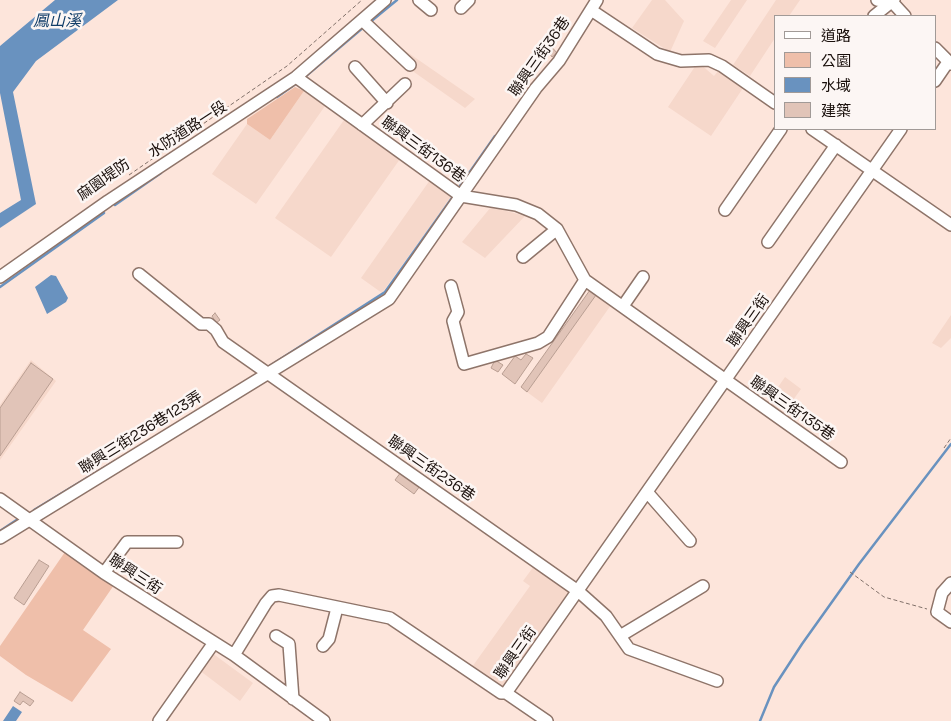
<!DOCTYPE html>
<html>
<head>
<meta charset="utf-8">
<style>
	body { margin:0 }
	#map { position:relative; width:951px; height:721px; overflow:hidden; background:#fde5db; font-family:"Space Grotesk","Noto Sans TC",sans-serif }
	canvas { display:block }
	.legend { position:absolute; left:774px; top:15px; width:162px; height:115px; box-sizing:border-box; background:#fcf6f4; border:1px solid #a19a97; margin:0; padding:6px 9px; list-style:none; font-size:15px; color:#190f0b }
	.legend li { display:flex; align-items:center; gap:10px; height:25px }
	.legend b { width:25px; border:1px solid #a19a97 }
</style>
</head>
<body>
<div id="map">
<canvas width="951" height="721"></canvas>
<ul class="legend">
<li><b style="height:6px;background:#fff"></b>道路</li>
<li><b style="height:14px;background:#efbfaa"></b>公園</li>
<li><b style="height:14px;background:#6992bf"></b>水域</li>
<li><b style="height:14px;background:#e1c4b8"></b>建築</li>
</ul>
</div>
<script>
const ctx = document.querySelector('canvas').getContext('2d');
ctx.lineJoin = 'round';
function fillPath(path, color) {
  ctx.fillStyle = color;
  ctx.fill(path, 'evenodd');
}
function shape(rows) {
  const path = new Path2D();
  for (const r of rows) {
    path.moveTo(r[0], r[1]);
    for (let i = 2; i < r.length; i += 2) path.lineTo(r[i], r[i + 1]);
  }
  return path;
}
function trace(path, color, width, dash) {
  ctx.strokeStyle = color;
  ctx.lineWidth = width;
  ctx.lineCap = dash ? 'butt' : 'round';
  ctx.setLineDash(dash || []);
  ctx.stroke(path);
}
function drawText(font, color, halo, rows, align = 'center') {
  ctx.font = font + ' "Space Grotesk","Noto Sans TC",sans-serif';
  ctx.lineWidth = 5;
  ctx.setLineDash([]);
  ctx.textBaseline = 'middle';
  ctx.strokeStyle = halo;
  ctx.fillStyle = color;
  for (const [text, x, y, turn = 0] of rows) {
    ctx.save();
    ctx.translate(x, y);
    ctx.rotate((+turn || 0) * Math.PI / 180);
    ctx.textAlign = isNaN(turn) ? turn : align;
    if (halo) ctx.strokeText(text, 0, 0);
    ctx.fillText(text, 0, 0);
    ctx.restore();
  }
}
fillPath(shape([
	[652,0,665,0,684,21,670,52,632,28],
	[731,0,747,0,715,48,703,41],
	[776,0,800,0,789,16,775,16,775,38,750,76,733,65],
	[368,25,475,99,465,108,414,72,367,33],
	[698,62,714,76,719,70,743,88,711,136,668,107],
	[304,91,325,106,256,204,212,174,247,124,270,140],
	[344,120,400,159,331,257,275,218],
	[430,180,452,196,382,293,361,278],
	[491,207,525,216,485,258,462,242],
	[596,295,611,305,542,403,527,392],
	[951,315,951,338,941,348,932,343],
	[31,360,56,381,0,460,0,405],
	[785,377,801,389,783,414,767,403],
	[534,566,572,593,504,690,472,667,530,586,523,581],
	[212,653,253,683,240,701,199,670]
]), '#f6d8cb');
fillPath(shape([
	[295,87,304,91,270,140,247,124,247,119],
	[65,552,114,585,83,630,111,649,72,702,26,675,0,656,0,646]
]), '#efbfaa');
fillPath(shape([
	[55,0,118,0,36,61,13,92,36,204,0,228,0,213,21,200,0,93,0,46],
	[51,275,56,276,68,298,66,302,47,314,35,287],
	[13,706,22,712,16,721,3,721]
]), '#6992bf');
trace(shape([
	[369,23,397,0],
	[306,76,365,26],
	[277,97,297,83],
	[460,186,495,136],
	[115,205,161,173],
	[0,287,104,213],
	[268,367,385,292,452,198],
	[34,510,118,459],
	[0,531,18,519],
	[760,721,774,687,802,644,859,564,951,444]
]), '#6992bf', 2.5);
const building = shape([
	[550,45,557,53,552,57,546,49,550,45],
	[590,290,596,295,527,392,521,387,590,290],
	[215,313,220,320,216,323,212,316,215,313],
	[526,354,533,358,515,384,502,374,515,356,521,360,526,354],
	[495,360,503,365,498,372,491,368,495,360],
	[31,363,53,379,0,456,0,408,31,363],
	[401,472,420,486,414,494,395,480,401,472],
	[39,560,49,566,24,605,14,598,39,560],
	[20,692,34,701,30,706,23,701,20,705,14,701,20,692]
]);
fillPath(building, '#e1c4b8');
trace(building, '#b99e92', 1);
const minor = shape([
	[419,0,431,10],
	[877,0,893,3],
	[893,3,905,16],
	[461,8,469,0],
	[591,10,657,54,681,61,709,60,722,66,775,103],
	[874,16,894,0],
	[362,20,410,65],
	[935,48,951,64],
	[355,67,387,103],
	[296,77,461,196,516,205,538,214,557,229,585,280,841,462],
	[935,81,948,62],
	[362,125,405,84],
	[812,129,951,225],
	[725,210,781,129],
	[768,242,836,145],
	[523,257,557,229],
	[139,274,201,324,209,324,216,330,223,342,578,591,606,616,629,649,717,681],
	[0,277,108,201,296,77,385,0],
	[451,286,458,312,453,321,464,364,538,343,548,337,585,280],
	[623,306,643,277],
	[647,492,690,541],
	[0,499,104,573,234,655,324,721],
	[0,538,389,299,536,88,559,61,597,0],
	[104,573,127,542,177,542],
	[951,583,942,593,937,612,951,622],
	[276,636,289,644,293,699],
	[620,636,703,586],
	[323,646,329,639,337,608],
	[234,655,266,603,272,596,279,595,390,618,501,693,506,693,901,129],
	[506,693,547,721],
	[159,721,213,644]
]);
trace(minor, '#8e7469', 14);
trace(shape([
	[129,175,287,66,362,0],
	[944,448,951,438],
	[850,572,884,597,927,609]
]), '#807069', 1, [4, 2.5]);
trace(minor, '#fff', 11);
drawText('15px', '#190f0b', '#fcf6f4', [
	["聯興三街36巷",540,57,-55],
	["水防道路一段",188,130,-33],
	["聯興三街136巷",423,150,36],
	["麻園堤防",104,180,-35],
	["聯興三街",749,321,-55],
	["聯興三街135巷",792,409,35],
	["聯興三街236巷123弄",141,433,-32],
	["聯興三街236巷",431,469,35],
	["聯興三街",135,575,33],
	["聯興三街",516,653,-55]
]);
drawText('italic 16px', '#103d68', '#fcf6f4', [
	["鳳山溪",57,22]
]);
</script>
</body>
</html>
